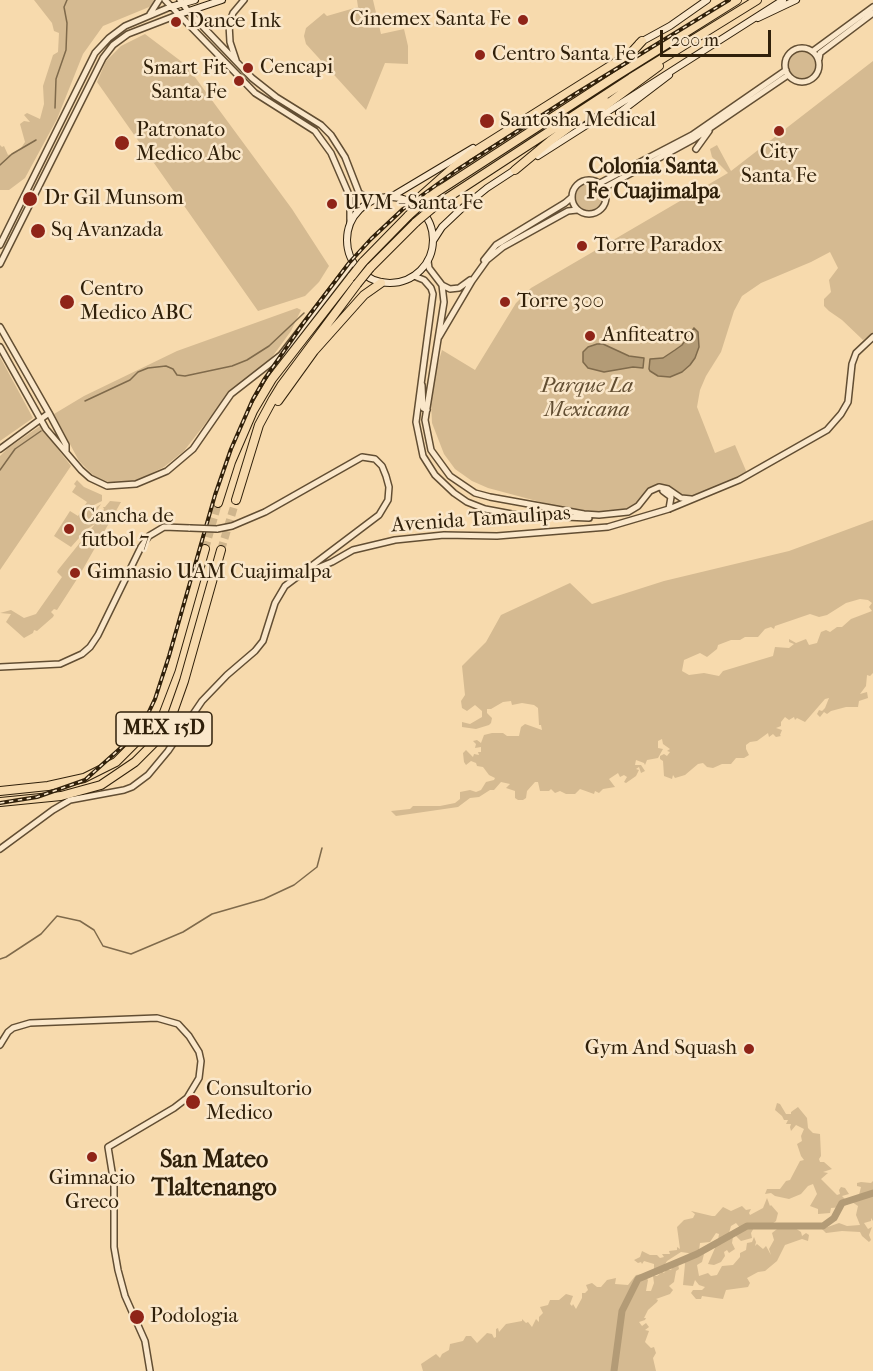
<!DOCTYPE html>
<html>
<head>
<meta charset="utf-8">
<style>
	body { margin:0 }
	#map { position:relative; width:873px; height:1371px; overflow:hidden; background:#f7daad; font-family:"IM FELL French Canon",serif }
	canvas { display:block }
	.scale { position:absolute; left:660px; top:30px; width:111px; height:27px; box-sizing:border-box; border:3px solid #30200a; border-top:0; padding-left:8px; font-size:18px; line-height:21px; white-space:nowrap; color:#30200a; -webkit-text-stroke:4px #fae7ca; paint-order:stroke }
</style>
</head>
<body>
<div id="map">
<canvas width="873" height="1371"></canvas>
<div class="scale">200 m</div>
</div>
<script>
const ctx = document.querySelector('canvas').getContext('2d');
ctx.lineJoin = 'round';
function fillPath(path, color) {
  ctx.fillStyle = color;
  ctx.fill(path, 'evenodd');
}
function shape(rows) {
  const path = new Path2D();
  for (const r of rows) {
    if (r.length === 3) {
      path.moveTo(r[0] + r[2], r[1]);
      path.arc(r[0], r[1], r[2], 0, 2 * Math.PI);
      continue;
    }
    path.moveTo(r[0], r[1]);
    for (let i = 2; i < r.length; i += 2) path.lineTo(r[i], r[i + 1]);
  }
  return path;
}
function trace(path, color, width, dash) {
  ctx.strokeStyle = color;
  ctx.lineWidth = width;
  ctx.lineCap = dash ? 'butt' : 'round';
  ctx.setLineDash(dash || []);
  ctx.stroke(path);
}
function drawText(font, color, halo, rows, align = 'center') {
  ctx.font = font + ' "IM FELL French Canon",serif';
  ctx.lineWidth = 5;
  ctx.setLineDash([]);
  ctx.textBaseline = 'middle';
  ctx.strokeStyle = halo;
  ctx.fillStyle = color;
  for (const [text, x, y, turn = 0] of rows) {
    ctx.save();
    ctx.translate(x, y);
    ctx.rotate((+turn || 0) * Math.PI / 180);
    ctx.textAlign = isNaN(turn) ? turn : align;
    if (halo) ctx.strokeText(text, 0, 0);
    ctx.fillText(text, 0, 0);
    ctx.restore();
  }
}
fillPath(shape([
	[34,0,157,0,154,5,103,26,83,54,57,119,25,178,9,190,0,190,0,145,2,147,4,146,8,155,19,151,25,142,20,124,24,121,30,122,24,115,27,113,40,119,44,104,43,86,53,55,58,52,59,33,54,31,52,23],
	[357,0,373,0,381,34,404,29,408,46,408,64,385,63,366,110,306,44,304,36,306,28,324,13,327,16,358,7],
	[145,34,186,65,292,209,329,266,319,282,305,296,258,311,97,82,106,61,121,46],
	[802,65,14],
	[873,61,873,333,863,340,842,320,829,311,824,306,824,299,831,292,829,280,838,268,830,252,811,262,761,283,742,296,734,311,721,352,706,376,700,390,697,407,715,453,735,445,747,473,691,498,683,497,656,487,637,505,627,510,605,513,574,511,488,488,472,481,455,469,444,454,432,423,431,403,435,374,442,350,475,370,516,303,531,288,728,173,712,157,710,149,717,145,731,171],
	[589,197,14],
	[297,308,301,310,291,331,267,364,229,393,184,451,164,467,136,481,124,483,111,483,94,476,79,461,54,414,84,396,177,351],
	[0,357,33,418,0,441],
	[40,426,71,466,0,570,0,456,8,448],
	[77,480,84,487,102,495,102,501,92,506,95,508,101,504,95,513,99,516,104,509,103,507,105,507,110,501,121,502,79,576,57,610,54,609,51,612,54,615,53,617,37,631,34,630,33,633,24,638,6,622,11,614,0,613,11,610,24,618,36,614,62,577,57,572,58,570,95,524,87,529,71,547,54,536,70,511,78,516,87,502,72,492,76,486,74,484],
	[873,520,873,673,870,676,867,675,866,686,860,694,867,692,868,698,859,701,858,707,846,707,831,711,827,714,824,712,820,717,817,714,819,710,822,711,825,708,829,698,825,699,805,722,797,718,795,720,794,717,789,720,785,717,781,722,781,726,776,728,782,730,780,735,781,736,776,737,773,734,769,737,768,733,757,741,750,742,746,745,746,749,749,755,744,758,736,758,731,764,722,764,713,768,707,767,703,763,698,764,685,775,675,778,673,775,672,779,664,776,663,761,660,759,660,756,664,754,667,756,670,752,667,751,670,749,663,744,662,739,658,741,658,748,663,749,658,758,647,760,645,765,644,763,636,760,635,765,641,765,645,771,641,773,639,767,636,769,639,770,636,776,626,783,624,782,627,777,624,775,620,777,618,773,609,779,615,787,603,789,599,793,595,791,594,794,580,789,575,794,566,794,560,791,555,793,551,789,549,791,540,791,538,782,535,782,527,791,526,798,523,800,518,800,515,798,515,791,506,788,510,784,501,782,494,790,490,790,479,797,470,798,458,807,396,816,391,811,410,809,413,806,440,806,455,803,460,799,460,792,470,790,476,792,481,790,486,782,494,780,495,778,489,775,483,767,477,766,476,763,471,761,466,765,464,762,463,753,466,750,473,757,474,754,479,755,478,752,481,752,481,747,475,748,476,744,473,741,477,740,481,743,484,735,492,733,503,733,507,736,519,736,521,727,525,724,542,730,541,725,539,725,538,708,534,705,522,703,512,705,511,701,503,702,491,709,487,709,487,713,492,718,491,723,489,725,476,729,462,727,462,722,470,724,482,717,482,711,475,705,467,711,462,708,461,701,465,695,462,666,486,642,501,615,570,583,592,604,664,581,789,551],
	[860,599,868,600,872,603,869,607,872,611,851,619,842,627,837,627,830,632,826,630,821,632,817,643,809,645,806,639,796,643,789,639,789,642,794,644,789,648,775,647,773,656,723,671,719,676,704,673,689,675,682,671,684,660,700,653,707,657,717,649,718,645,731,640,740,640,745,637,758,637,765,629,771,627,774,629,775,626,810,614,819,617,827,615,846,603],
	[777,1103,780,1104,786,1114,791,1114,791,1112,798,1107,807,1118,808,1128,813,1133,820,1134,821,1156,819,1159,820,1162,824,1162,832,1169,823,1172,828,1173,821,1179,837,1195,840,1194,839,1190,841,1187,845,1188,849,1194,842,1196,848,1202,850,1198,859,1195,861,1187,857,1186,857,1183,861,1182,871,1183,873,1181,873,1221,871,1218,871,1221,864,1223,868,1229,872,1227,869,1235,871,1240,869,1242,862,1236,860,1232,842,1231,826,1233,822,1229,839,1223,847,1226,860,1225,856,1215,858,1206,852,1202,842,1207,831,1208,830,1213,818,1214,818,1209,810,1206,817,1194,813,1184,808,1186,801,1194,789,1199,775,1196,771,1193,765,1194,767,1189,780,1189,786,1181,790,1180,800,1161,804,1160,801,1156,797,1144,802,1141,801,1136,804,1129,796,1125,791,1131,790,1127,791,1124,786,1124,788,1120,784,1120,782,1116,775,1110],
	[767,1198,770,1206,771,1205,778,1213,776,1221,769,1226,755,1226,751,1233,752,1238,741,1241,735,1235,741,1229,736,1223,731,1226,729,1233,733,1237,732,1243,735,1249,729,1253,727,1250,724,1252,725,1256,721,1262,714,1265,708,1264,715,1248,712,1247,718,1240,719,1234,716,1233,710,1242,700,1243,699,1250,705,1250,702,1262,697,1265,699,1276,708,1273,711,1276,717,1275,722,1266,733,1265,740,1257,740,1253,746,1250,747,1243,752,1242,754,1237,756,1242,755,1246,757,1244,763,1249,766,1246,771,1255,769,1249,774,1240,772,1233,777,1229,795,1228,801,1232,802,1236,806,1233,809,1235,808,1241,802,1239,785,1245,777,1261,765,1271,758,1272,747,1278,750,1283,748,1287,726,1290,723,1299,702,1296,701,1299,696,1299,691,1293,693,1290,702,1290,705,1287,699,1285,695,1280,693,1286,683,1285,685,1264,683,1261,688,1259,690,1254,688,1253,681,1252,667,1261,661,1271,664,1273,666,1270,671,1270,675,1263,678,1264,679,1269,676,1271,674,1282,669,1286,673,1290,670,1294,656,1299,658,1300,657,1302,648,1310,644,1318,646,1318,645,1320,639,1322,642,1326,646,1323,649,1327,645,1330,649,1331,645,1342,651,1348,654,1347,656,1353,653,1358,656,1371,423,1371,421,1364,436,1354,440,1358,442,1354,449,1350,450,1344,463,1341,466,1336,471,1336,477,1343,487,1333,492,1334,494,1338,496,1337,496,1329,498,1328,499,1332,506,1324,522,1321,522,1319,526,1323,528,1322,532,1327,536,1319,539,1322,539,1317,543,1313,540,1307,548,1305,550,1300,559,1300,566,1294,573,1296,570,1304,572,1306,573,1304,576,1309,582,1298,582,1293,585,1293,588,1290,586,1285,592,1283,597,1287,601,1287,607,1280,616,1278,615,1284,628,1285,636,1275,643,1274,648,1280,646,1291,651,1291,654,1283,653,1276,657,1276,661,1273,654,1275,654,1264,644,1261,642,1264,641,1262,638,1263,634,1260,640,1257,642,1251,650,1255,657,1255,660,1258,664,1257,662,1254,670,1254,669,1251,677,1250,677,1247,680,1249,677,1227,684,1220,693,1218,695,1214,691,1211,712,1216,715,1216,723,1207,731,1211,742,1206,746,1210,751,1209,749,1213,750,1215,763,1208]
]), '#d5ba91');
const water = shape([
	[694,328,698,332,699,347,695,358,690,365,682,372,670,377,658,376,650,371,649,369,650,359,663,358,675,350,682,345,694,328],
	[597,344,603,344,629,356,644,358,643,368,633,367,604,372,588,368,583,362,583,352,588,347,597,344]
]);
fillPath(water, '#b39b76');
trace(water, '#7f6a4b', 1.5);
trace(shape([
	[55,108,56,79,66,50,67,23,64,7,67,0],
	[0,165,12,154,36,140],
	[85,401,130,380,138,372,148,368,166,366,173,369,177,375,185,376,232,366,247,360,269,346,304,313],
	[0,470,15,449,41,431],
	[0,959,6,957,41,934,57,916,80,921,94,930,103,946,131,954,183,932,212,914,264,899,294,885,317,867,322,848]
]), '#7f6a4b', 1.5);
trace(shape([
	[614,1371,622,1311,638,1279,697,1254,747,1226,823,1226,834,1218,842,1203,873,1193]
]), '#b39b76', 7);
trace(shape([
	[205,549,218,503],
	[221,550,236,500]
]), '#cfb58c', 8, [8, 4]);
const tertiary = shape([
	[165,0,255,93,315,131,331,153,350,197,350,222],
	[180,0,188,11,252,78,276,97,321,125,331,135,345,157,359,193,367,198,378,198],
	[150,14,159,0],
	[802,65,17],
	[813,51,873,7],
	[819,59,820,53,873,13],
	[236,60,230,42,229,24,233,13,244,0],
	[696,149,709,131],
	[589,197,17],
	[600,183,692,135,786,70],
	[604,188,694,139,788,75],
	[0,245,95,53,109,38,125,26,170,7],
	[484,260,496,245,565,203,572,197],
	[428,261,429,268,442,285,444,302,425,420,431,450,450,476,475,493,490,497,584,514,599,515,628,512,638,506,650,491,659,487,668,489,681,498,691,499],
	[0,264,103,58,113,45,128,34,180,14],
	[414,276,424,280,431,288,433,294,416,422,423,456,435,475,454,493,467,502,485,509,517,515,589,518],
	[442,285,450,289,459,288,470,280],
	[0,327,49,413,66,445,66,451],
	[439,337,472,281,487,260,503,247,568,211,577,210],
	[0,347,46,429,81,470,90,478,107,486,136,484,167,471,193,449,231,394,281,355,352,263],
	[422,385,423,408,427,410],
	[0,449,49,413],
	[663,491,671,497,669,509],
	[303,574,332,562,353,550,395,540,444,535,497,536,608,527,669,509,739,480,827,430,841,414,848,402,852,364,856,353,873,337],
	[0,667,60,664,82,654,90,647,98,635,141,547,149,536,164,527,190,528],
	[0,849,53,810,70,800,124,790,132,787,148,775,168,751,202,701,227,675,255,651,263,641,275,603,285,586,379,515,388,500,389,487,386,476,382,466,375,459,362,457,265,512,232,526,217,529],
	[0,1045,8,1032,13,1028,30,1023,157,1018,178,1024,189,1036,199,1052,201,1061,199,1078,187,1098,174,1108,108,1147,114,1184,114,1247,118,1270,125,1296,145,1341,150,1371]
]);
const secondary = shape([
	[170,7,195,0],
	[180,14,222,0],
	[758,18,796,0],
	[639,43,670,26,707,0],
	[619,113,669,75],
	[538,156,783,0],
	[390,240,43],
	[391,197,473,148],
	[433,241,442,227,461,209,487,188,516,169]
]);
const motorway = shape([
	[602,108,659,66],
	[515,170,550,141,605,101],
	[420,197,454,167,469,155,631,53,642,41],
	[429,197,613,78,737,0],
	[435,206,631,78,757,0],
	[363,262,409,215],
	[370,268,416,222],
	[278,401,314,351,364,295,381,283],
	[236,500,259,425,273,399,281,386,357,284],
	[218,503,231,462,253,411,272,379,352,276],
	[0,791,48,786,84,778,116,762,135,743,153,716,171,669,205,549],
	[0,802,61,796,101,785,135,762,156,741,172,715,184,681,221,550]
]);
trace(tertiary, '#624e33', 8);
trace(secondary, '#30200a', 8);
trace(motorway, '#30200a', 10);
trace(tertiary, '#fae7ca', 5);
trace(secondary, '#fae7ca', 6);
trace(motorway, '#f7daad', 8);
const rail = shape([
	[0,803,37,797,85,780,124,745,145,720,155,699,169,656,215,495,231,449,253,399,264,380,302,325,349,263,371,239,403,209,457,170,575,94,729,0]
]);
trace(rail, '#30200a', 4);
trace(rail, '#fae7ca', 1.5, [4.5]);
const tertiaryBridge = shape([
	[190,528,217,529]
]);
const motorwayBridge = shape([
	[409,215,429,197],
	[416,222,435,206],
	[352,276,363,262],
	[357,284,370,268]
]);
trace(tertiaryBridge, '#624e33', 8, []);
trace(motorwayBridge, '#30200a', 10, []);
trace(tertiaryBridge, '#fae7ca', 5);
trace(motorwayBridge, '#f7daad', 8);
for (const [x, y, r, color] of [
	[523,20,6,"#8f2418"],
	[176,22,6,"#8f2418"],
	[480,55,6,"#8f2418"],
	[248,68,6,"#8f2418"],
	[239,81,6,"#8f2418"],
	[487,121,8,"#8f2418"],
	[779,131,6,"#8f2418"],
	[122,143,8,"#8f2418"],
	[30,199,8,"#8f2418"],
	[332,204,6,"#8f2418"],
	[38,231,8,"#8f2418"],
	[582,246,6,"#8f2418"],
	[67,302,8,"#8f2418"],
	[505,302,6,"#8f2418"],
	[590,336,6,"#8f2418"],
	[69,529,6,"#8f2418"],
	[75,573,6,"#8f2418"],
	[749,1049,6,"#8f2418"],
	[193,1102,8,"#8f2418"],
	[92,1157,6,"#8f2418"],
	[137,1317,8,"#8f2418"]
]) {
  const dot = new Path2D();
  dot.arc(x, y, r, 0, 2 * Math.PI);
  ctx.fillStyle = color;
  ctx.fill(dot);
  trace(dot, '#fae7ca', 2);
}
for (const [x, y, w] of [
	[164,729,96]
]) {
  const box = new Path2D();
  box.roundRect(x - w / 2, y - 17, w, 34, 4.5);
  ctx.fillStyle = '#fae7ca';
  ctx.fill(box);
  trace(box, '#30200a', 1.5);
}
drawText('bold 20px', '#30200a', null, [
	["MEX 15D",164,729]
]);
drawText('21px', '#30200a', '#fae7ca', [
	["Cinemex Santa Fe",511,20,"right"],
	["Dance Ink",188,22],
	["Centro Santa Fe",492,55],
	["Cencapi",260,68],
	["Smart Fit",227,69,"right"],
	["Santa Fe",227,93,"right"],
	["Santosha Medical",500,121],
	["Patronato",136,131],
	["Medico Abc",136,155],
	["City",779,153,"center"],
	["Santa Fe",779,177,"center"],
	["Dr Gil Munsom",44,199],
	["UVM - Santa Fe",344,204],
	["Sq Avanzada",51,231],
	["Torre Paradox",594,246],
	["Centro",80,290],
	["Medico ABC",80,314],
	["Torre 300",517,302],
	["Anfiteatro",602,336],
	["Cancha de",81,517],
	["futbol 7",81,541],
	["Gimnasio UAM Cuajimalpa",87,573],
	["Gym And Squash",737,1049,"right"],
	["Consultorio",206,1090],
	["Medico",206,1114],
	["Gimnacio",92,1179,"center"],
	["Greco",92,1203,"center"],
	["Podologia",150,1317]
], 'left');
drawText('italic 21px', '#624e32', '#fae7ca', [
	["Parque La",587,387],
	["Mexicana",587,411]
]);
drawText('21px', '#30200a', '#fae7ca', [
	["Avenida Tamaulipas",481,520,-4]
]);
drawText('bold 22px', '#30200a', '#fae7ca', [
	["Colonia Santa",653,168],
	["Fe Cuajimalpa",653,193]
]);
drawText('bold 24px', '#30200a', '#fae7ca', [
	["San Mateo",214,1161],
	["Tlaltenango",214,1189]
]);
</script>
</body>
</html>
